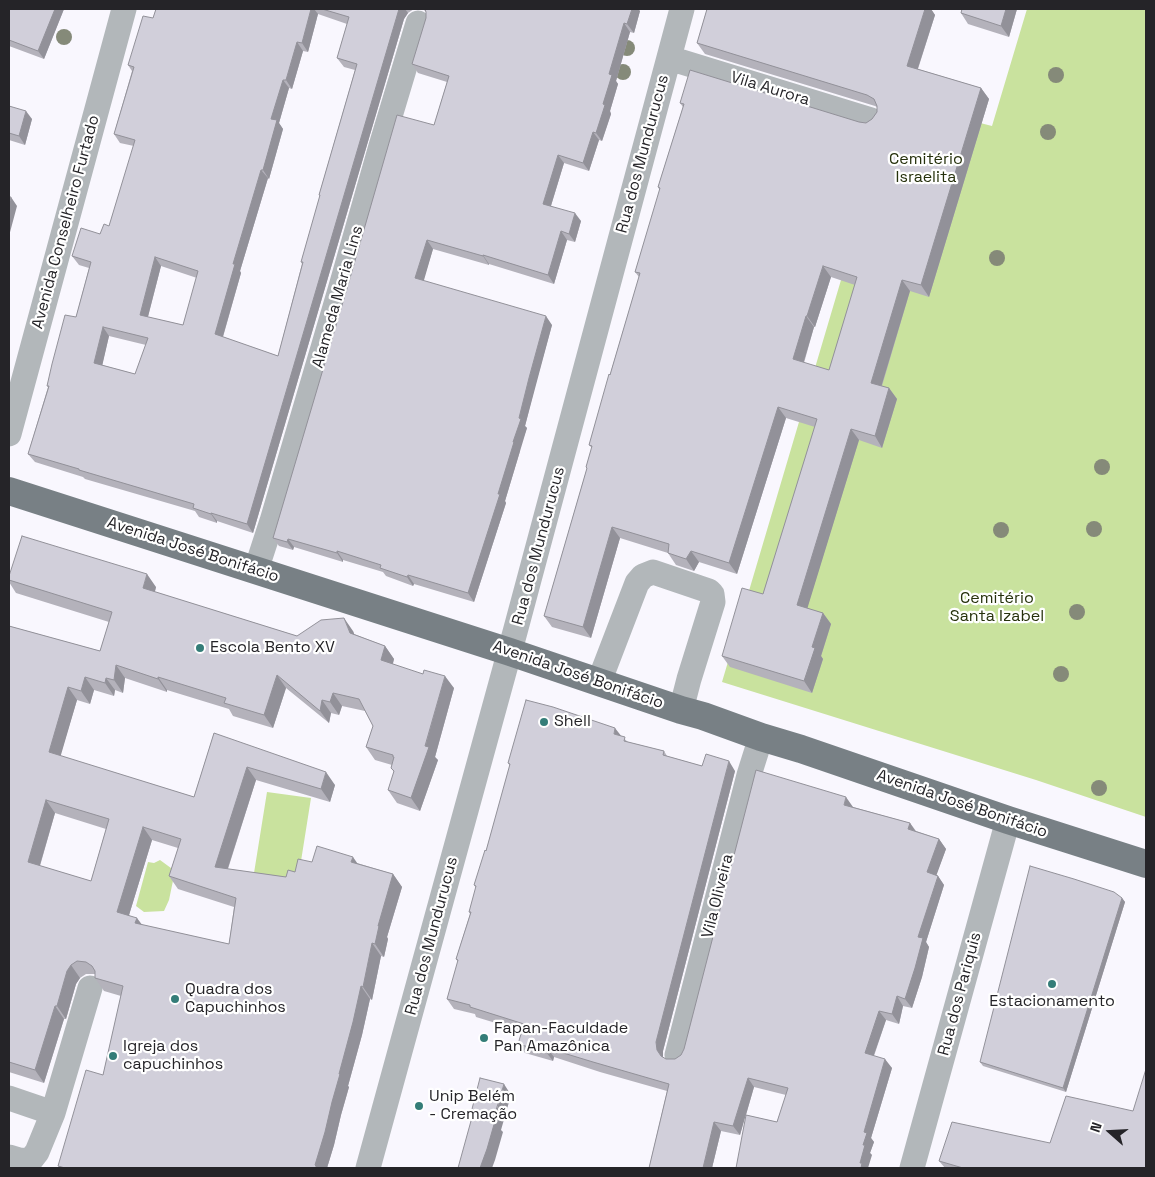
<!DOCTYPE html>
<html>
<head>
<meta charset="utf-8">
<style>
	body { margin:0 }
	#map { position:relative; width:1155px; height:1177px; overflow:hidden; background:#f9f7fe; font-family:"Space Grotesk",sans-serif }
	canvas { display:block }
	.frame { position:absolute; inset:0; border:10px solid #252428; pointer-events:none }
	.north { position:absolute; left:1085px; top:1107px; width:50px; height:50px; -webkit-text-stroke:4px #fff; paint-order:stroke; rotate:289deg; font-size:14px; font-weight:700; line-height:20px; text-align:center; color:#252428 }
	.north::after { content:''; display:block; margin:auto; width:18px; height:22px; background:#252428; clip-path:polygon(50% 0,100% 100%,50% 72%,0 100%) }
</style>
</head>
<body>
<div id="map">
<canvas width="1155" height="1177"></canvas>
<div class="frame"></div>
<div class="north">N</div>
</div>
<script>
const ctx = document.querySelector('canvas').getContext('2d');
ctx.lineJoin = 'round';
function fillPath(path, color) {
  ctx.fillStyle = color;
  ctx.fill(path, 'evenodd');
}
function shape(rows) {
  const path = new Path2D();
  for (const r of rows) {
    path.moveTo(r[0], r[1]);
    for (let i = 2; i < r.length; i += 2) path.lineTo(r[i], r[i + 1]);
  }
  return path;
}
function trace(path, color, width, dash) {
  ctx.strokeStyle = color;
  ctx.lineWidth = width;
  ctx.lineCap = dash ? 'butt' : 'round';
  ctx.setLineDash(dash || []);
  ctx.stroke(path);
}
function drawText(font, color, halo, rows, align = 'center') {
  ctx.font = font + ' "Space Grotesk",sans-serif';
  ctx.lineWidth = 4.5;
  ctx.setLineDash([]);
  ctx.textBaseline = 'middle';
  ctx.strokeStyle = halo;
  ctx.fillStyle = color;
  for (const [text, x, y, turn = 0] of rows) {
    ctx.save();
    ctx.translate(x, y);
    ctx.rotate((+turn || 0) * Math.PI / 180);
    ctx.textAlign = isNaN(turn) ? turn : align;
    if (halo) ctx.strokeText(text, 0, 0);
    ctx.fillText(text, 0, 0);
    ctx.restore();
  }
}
fillPath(shape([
	[1027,9,1146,9,1146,817,1036,780,722,682,894,101,992,126],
	[267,792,311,798,298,880,254,873],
	[160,860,175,871,169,900,164,911,144,912,136,906,148,862,154,863]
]), '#c9e29e');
trace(shape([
	[669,58,871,120],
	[9,434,124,9],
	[256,570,272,521,340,290,381,146,418,23],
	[599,682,637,583,643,576,653,572,709,591,712,594,713,602,689,679,681,710],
	[677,1055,749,775,761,737],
	[9,1098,53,1113],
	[9,1157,19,1160,30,1161,37,1152,53,1113,90,988],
	[368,1168,515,632,682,9],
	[912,1168,1008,820]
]), '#b2b7ba', 25);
trace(shape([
	[9,491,510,652,681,710,703,716,761,737,801,749,1008,820,1146,864]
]), '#788085', 28);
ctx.fillStyle = '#858a79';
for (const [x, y] of [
	[64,37],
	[627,48],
	[623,72],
	[1056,75],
	[1048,132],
	[997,258],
	[1102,467],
	[1094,529],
	[1001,530],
	[1077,612],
	[1061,674],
	[1099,788]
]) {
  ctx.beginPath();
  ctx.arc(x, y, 8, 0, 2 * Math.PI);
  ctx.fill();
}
fillPath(shape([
	[9,9,64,9,44,59,9,46],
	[156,9,638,9,640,11,634,33,630,32,616,81,618,84,610,111,611,114,602,141,599,140,589,171,564,163,551,206,581,221,575,242,567,240,554,284,489,264,489,265,433,249,423,281,552,325,535,386,525,426,527,428,519,450,520,451,505,501,506,503,474,602,414,584,413,586,386,576,383,572,343,560,343,562,294,547,293,550,279,546,273,538,434,125,447,82,418,73,412,64,426,18,426,12,423,9,414,9,408,13,404,19,253,533,217,521,217,523,199,517,195,511,85,479,83,477,35,462,28,454,48,387,47,386,76,317,89,268,79,265,72,256,109,226,134,146,120,143,114,134,132,71,128,65,153,18],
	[318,14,347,24,337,58,344,67,355,70,319,195,320,196,301,262,302,264,278,356,223,337,241,273,240,271,268,178,269,179,283,129,279,123,289,88,292,89,303,51,308,52],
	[161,266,197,278,183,325,148,317],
	[109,336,146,345,135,374,102,365],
	[707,9,931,9,935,15,918,69,981,88,989,99,929,297,910,291,882,386,889,388,897,399,882,448,859,440,807,608,823,613,831,624,821,656,823,659,812,693,730,667,722,656,763,594,815,427,786,418,737,574,699,562,694,571,676,565,668,553,620,538,591,638,552,627,544,616,587,468,586,467,592,448,589,445,639,277,635,272,660,191,658,187,683,107,680,103,866,123,872,119,877,112,877,107,875,106,705,54,697,43],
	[831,277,855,285,829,370,804,363,814,327,815,327],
	[962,9,1017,9,1009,37,968,24,961,13],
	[9,106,32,119,25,145,9,140],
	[9,576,156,587,155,592,297,636,353,631,354,634,385,646,394,659,393,664,454,688,435,757,438,760,420,811,397,803,388,790,394,772,391,768,392,765,375,760,366,747,373,726,365,711,342,706,339,715,331,713,329,723,286,688,273,728,233,716,229,709,167,690,167,692,125,678,123,693,115,690,114,696,94,690,90,704,77,700,60,756,194,797,214,733,335,785,330,802,256,780,228,869,286,877,312,862,357,863,393,874,402,887,387,937,388,939,384,957,381,956,372,1000,370,999,362,1035,348,1086,349,1087,341,1115,334,1145,327,1168,60,1168,58,1166,103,1075,121,996,104,991,95,978,95,974,86,974,80,978,76,984,66,1019,64,1019,44,1083,9,1072,9,626,100,651,109,622,16,593,9,582],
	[55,813,106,829,91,881,40,866],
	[152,840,178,848,169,876,178,889,234,907,229,944,142,925,129,915],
	[621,736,628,742,664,751,667,756,702,766,735,771,663,1051,663,1058,666,1059,675,1059,681,1055,853,807,910,823,916,831,939,839,946,849,936,875,938,876,944,885,926,942,929,947,922,977,912,1008,903,1006,899,1024,886,1020,874,1056,892,1068,871,1138,874,1142,870,1153,872,1155,745,1116,740,1135,721,1131,712,1168,649,1168,667,1091,600,1072,554,1057,553,1061,525,1053,518,1044,522,1031,476,1017,475,1014,454,1009,447,999,458,962,456,959,470,914,469,912,476,888,474,885,486,851,510,766,508,763],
	[754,1087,786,1095,777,1122,746,1115],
	[1122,898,1125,902,1066,1092,983,1066,980,1062],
	[939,1161,1146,1168,945,1168]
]), '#b4b2bb');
fillPath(shape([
	[55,9,64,9,44,59,38,51],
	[311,9,314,9,318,14,308,52,302,43],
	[399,9,405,9,408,13,404,19,253,533,247,524],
	[632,9,638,9,640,11,634,33,627,24],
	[925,9,931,9,935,15,915,77,907,66],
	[1006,9,1017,9,1009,37,1001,26],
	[624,23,630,32,616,81,618,84,610,111,611,114,602,141,596,133,609,74],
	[297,42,303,51,292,89,286,80],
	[283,80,289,88,279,123,283,129,269,179,263,170,271,119],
	[981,88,989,99,929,297,921,285],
	[26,111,32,119,25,145,19,136],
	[593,132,599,140,589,171,583,163],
	[558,155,564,163,549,212,543,204],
	[261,170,268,178,240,271,241,273,221,343,215,334,233,264],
	[11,197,17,206,9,236,9,205],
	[575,213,581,221,575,242,569,234],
	[561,231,567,240,554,284,548,275],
	[427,240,433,249,422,287,415,278],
	[483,255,489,264,489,265,483,256],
	[155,257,161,266,146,324,140,315],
	[823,266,831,277,815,327,807,316],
	[902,280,910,291,879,394,871,383],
	[546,316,552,325,525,426,527,428,505,501,506,503,474,602,468,593,513,442,529,378],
	[806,316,814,327,801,371,793,359],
	[103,327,109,336,101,371,94,363],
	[889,388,897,399,882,448,875,436],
	[778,407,786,418,737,574,729,563],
	[851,429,859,440,805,616,797,605],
	[211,513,217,521,217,523,211,514],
	[612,527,620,538,591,638,583,627],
	[288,539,294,547,293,550,287,542],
	[337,551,343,560,343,562,337,553],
	[691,551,699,562,694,571,686,559],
	[147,574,156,587,152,601,143,588],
	[408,575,414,584,413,586,407,577],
	[823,613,831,624,821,656,823,659,812,693,804,681,812,647],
	[344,618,353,631,359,646,350,633],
	[385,646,394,659,390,673,381,660],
	[116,665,125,678,123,693,114,680],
	[277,675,286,688,273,728,264,715],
	[445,676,454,688,435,757,438,760,420,811,411,798],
	[85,677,94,690,90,704,81,691],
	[158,677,167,690,167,692,158,679],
	[106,678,115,690,114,696,105,683],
	[68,687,77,700,58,765,49,752],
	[333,693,342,706,339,715,330,702],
	[322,700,331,713,329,723,320,711],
	[615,728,622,737,614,734],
	[729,761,735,771,663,1051,663,1059,657,1050,656,1042],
	[247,767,256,780,224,880,215,867],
	[326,772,335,785,330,802,321,789],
	[846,797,853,807,851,815,844,805],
	[46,800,55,813,37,875,28,862],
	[910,823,916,832,908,829],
	[143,827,152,840,126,925,117,912],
	[939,839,946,849,934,882,927,872],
	[353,857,362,870,351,862],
	[393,874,402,887,387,937,388,939,384,957,375,944,378,926],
	[938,876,944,885,926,942,929,947,922,977,912,1008,905,999,918,937],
	[1122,898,1125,902,1066,1092,1063,1088],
	[137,918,146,930,135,923],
	[372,943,381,956,372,1000,363,987],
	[71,965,80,978,76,984,66,1019,57,1006,67,971],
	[361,986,370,999,362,1035,348,1086,349,1087,341,1115,334,1145,327,1168,316,1168,315,1165,339,1074],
	[897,996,903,1006,899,1024,892,1014],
	[55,1006,64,1019,44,1083,35,1070],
	[879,1011,886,1020,871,1063,865,1053],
	[547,1048,554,1057,553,1061,546,1052],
	[885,1059,892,1068,871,1138,874,1142,870,1153,872,1155,868,1168,861,1168,860,1163,863,1145,864,1132],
	[748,1078,754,1087,740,1135,733,1126],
	[504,1084,511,1095,501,1130,503,1132,495,1160,492,1168,480,1168],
	[714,1122,721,1131,712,1168,703,1168]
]), '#929199');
const building = shape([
	[9,9,55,9,38,51,9,40,9,9],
	[156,9,311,9,302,43,297,42,286,80,283,80,271,119,277,120,263,170,261,170,233,264,235,264,215,334,278,356,303,262,301,262,320,195,319,195,357,64,337,58,349,17,322,9,399,9,247,524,211,513,211,514,193,508,194,504,79,470,79,469,28,454,49,386,47,386,52,364,65,315,76,317,91,262,72,256,81,228,100,234,104,224,109,226,135,140,114,134,134,67,128,65,143,16,153,18,156,9],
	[155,257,198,271,183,325,140,315,155,257],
	[103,327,148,338,135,374,94,363,103,327],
	[425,9,632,9,627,24,624,23,609,74,612,75,603,104,605,105,596,133,593,132,583,163,558,155,543,204,575,213,569,234,561,231,548,275,483,255,483,256,427,240,415,278,546,316,529,378,519,418,521,419,513,442,514,442,498,494,500,494,468,593,408,575,407,577,380,568,381,565,337,551,337,553,288,539,287,542,273,538,348,285,397,115,434,125,449,76,412,64,426,18,426,12,425,9],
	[707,9,925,9,907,66,981,88,921,285,902,280,871,383,889,388,875,436,851,429,797,605,823,613,812,647,815,648,804,681,722,656,742,588,763,594,817,419,778,407,729,563,691,551,686,559,668,553,669,544,612,527,583,627,544,616,587,468,586,467,592,446,589,445,609,374,610,375,640,273,635,272,660,188,658,187,684,104,680,103,690,70,859,122,866,123,872,119,877,112,877,106,874,99,867,95,697,43,707,9],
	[823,266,857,277,829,370,793,359,806,316,807,316,823,266],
	[962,9,1006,9,1001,26,961,13,962,9],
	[9,106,26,111,19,136,9,133,9,106],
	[9,197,11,197,9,205,9,197],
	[22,536,147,574,143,588,297,636,321,620,344,618,350,633,385,646,381,660,423,674,424,670,445,676,425,746,429,747,411,798,388,790,394,771,391,768,394,757,393,757,393,755,366,747,373,726,359,699,333,693,330,702,322,700,320,711,277,675,264,715,224,703,226,698,158,677,158,679,116,665,114,680,106,678,105,683,85,677,81,691,68,687,49,752,194,797,214,733,326,772,321,789,247,767,215,867,286,877,288,870,295,872,298,859,312,862,317,846,353,857,351,862,393,874,378,926,379,926,375,944,372,943,363,987,361,986,353,1022,339,1074,340,1074,332,1102,325,1132,315,1165,316,1166,316,1168,65,1168,58,1166,86,1070,103,1075,123,986,95,978,95,971,92,966,86,962,77,961,71,965,67,971,57,1006,55,1006,35,1070,9,1062,9,626,100,651,112,612,9,580,9,576,22,536],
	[46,800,109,819,91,881,28,862,46,800],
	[143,827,181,839,169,876,236,898,229,944,135,923,137,918,117,912,143,827],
	[526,700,553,707,615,728,614,734,625,737,624,741,664,751,663,755,702,766,706,754,729,761,656,1042,657,1050,661,1056,666,1059,675,1059,681,1055,684,1049,756,770,846,797,844,805,910,823,908,829,939,839,927,872,938,876,918,937,923,938,915,968,905,999,897,996,892,1014,879,1011,865,1053,885,1059,864,1132,867,1133,863,1145,865,1145,860,1163,862,1163,861,1168,736,1168,746,1115,777,1122,788,1088,748,1078,733,1126,714,1122,703,1168,649,1168,669,1084,593,1062,547,1048,546,1052,518,1044,524,1024,470,1007,470,1005,447,999,458,960,456,959,471,912,469,912,476,886,474,885,485,850,486,851,510,764,508,763,526,700],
	[1030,866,1074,879,1114,892,1122,898,1063,1088,980,1062,1030,866],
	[1146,1069,1146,1168,963,1168,939,1161,952,1122,1050,1143,1066,1096,1133,1111,1146,1069],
	[480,1078,504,1084,493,1120,495,1121,487,1149,480,1168,458,1168,474,1110,472,1109,480,1078]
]);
fillPath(building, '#d1cfda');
trace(building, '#929199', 1);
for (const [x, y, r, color] of [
	[200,648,5,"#347d78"],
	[544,722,5,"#347d78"],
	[1052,984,5,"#347d78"],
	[175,999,5,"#347d78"],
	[484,1038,5,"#347d78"],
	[113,1056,5,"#347d78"],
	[419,1106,5,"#347d78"]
]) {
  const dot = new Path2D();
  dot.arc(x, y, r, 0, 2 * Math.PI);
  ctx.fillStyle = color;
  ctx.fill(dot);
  trace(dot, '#fff', 2);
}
drawText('16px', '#252428', '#fff', [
	["Vila Aurora",770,89,17],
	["Rua dos Mundurucus",643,154,-75],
	["Avenida Conselheiro Furtado",66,222,-75],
	["Alameda Maria Lins",338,297,-74],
	["Rua dos Mundurucus",539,546,-75],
	["Avenida José Bonifácio",193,550,18],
	["Avenida José Bonifácio",578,675,19],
	["Avenida José Bonifácio",962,804,19],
	["Vila Oliveira",718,896,-76],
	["Rua dos Mundurucus",432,936,-75],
	["Rua dos Pariquis",960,994,-75]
]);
drawText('16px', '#26310c', '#fff', [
	["Cemitério",926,160],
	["Israelita",926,178],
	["Cemitério",997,599],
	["Santa Izabel",997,617]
]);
drawText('16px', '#252428', '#fff', [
	["Escola Bento XV",210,648],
	["Shell",554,722],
	["Quadra dos",185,990],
	["Capuchinhos",185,1008],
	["Estacionamento",1052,1002,"center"],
	["Fapan-Faculdade",494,1029],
	["Pan Amazônica",494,1047],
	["Igreja dos",123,1047],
	["capuchinhos",123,1065],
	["Unip Belém",429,1097],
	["- Cremação",429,1115]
], 'left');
</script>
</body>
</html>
